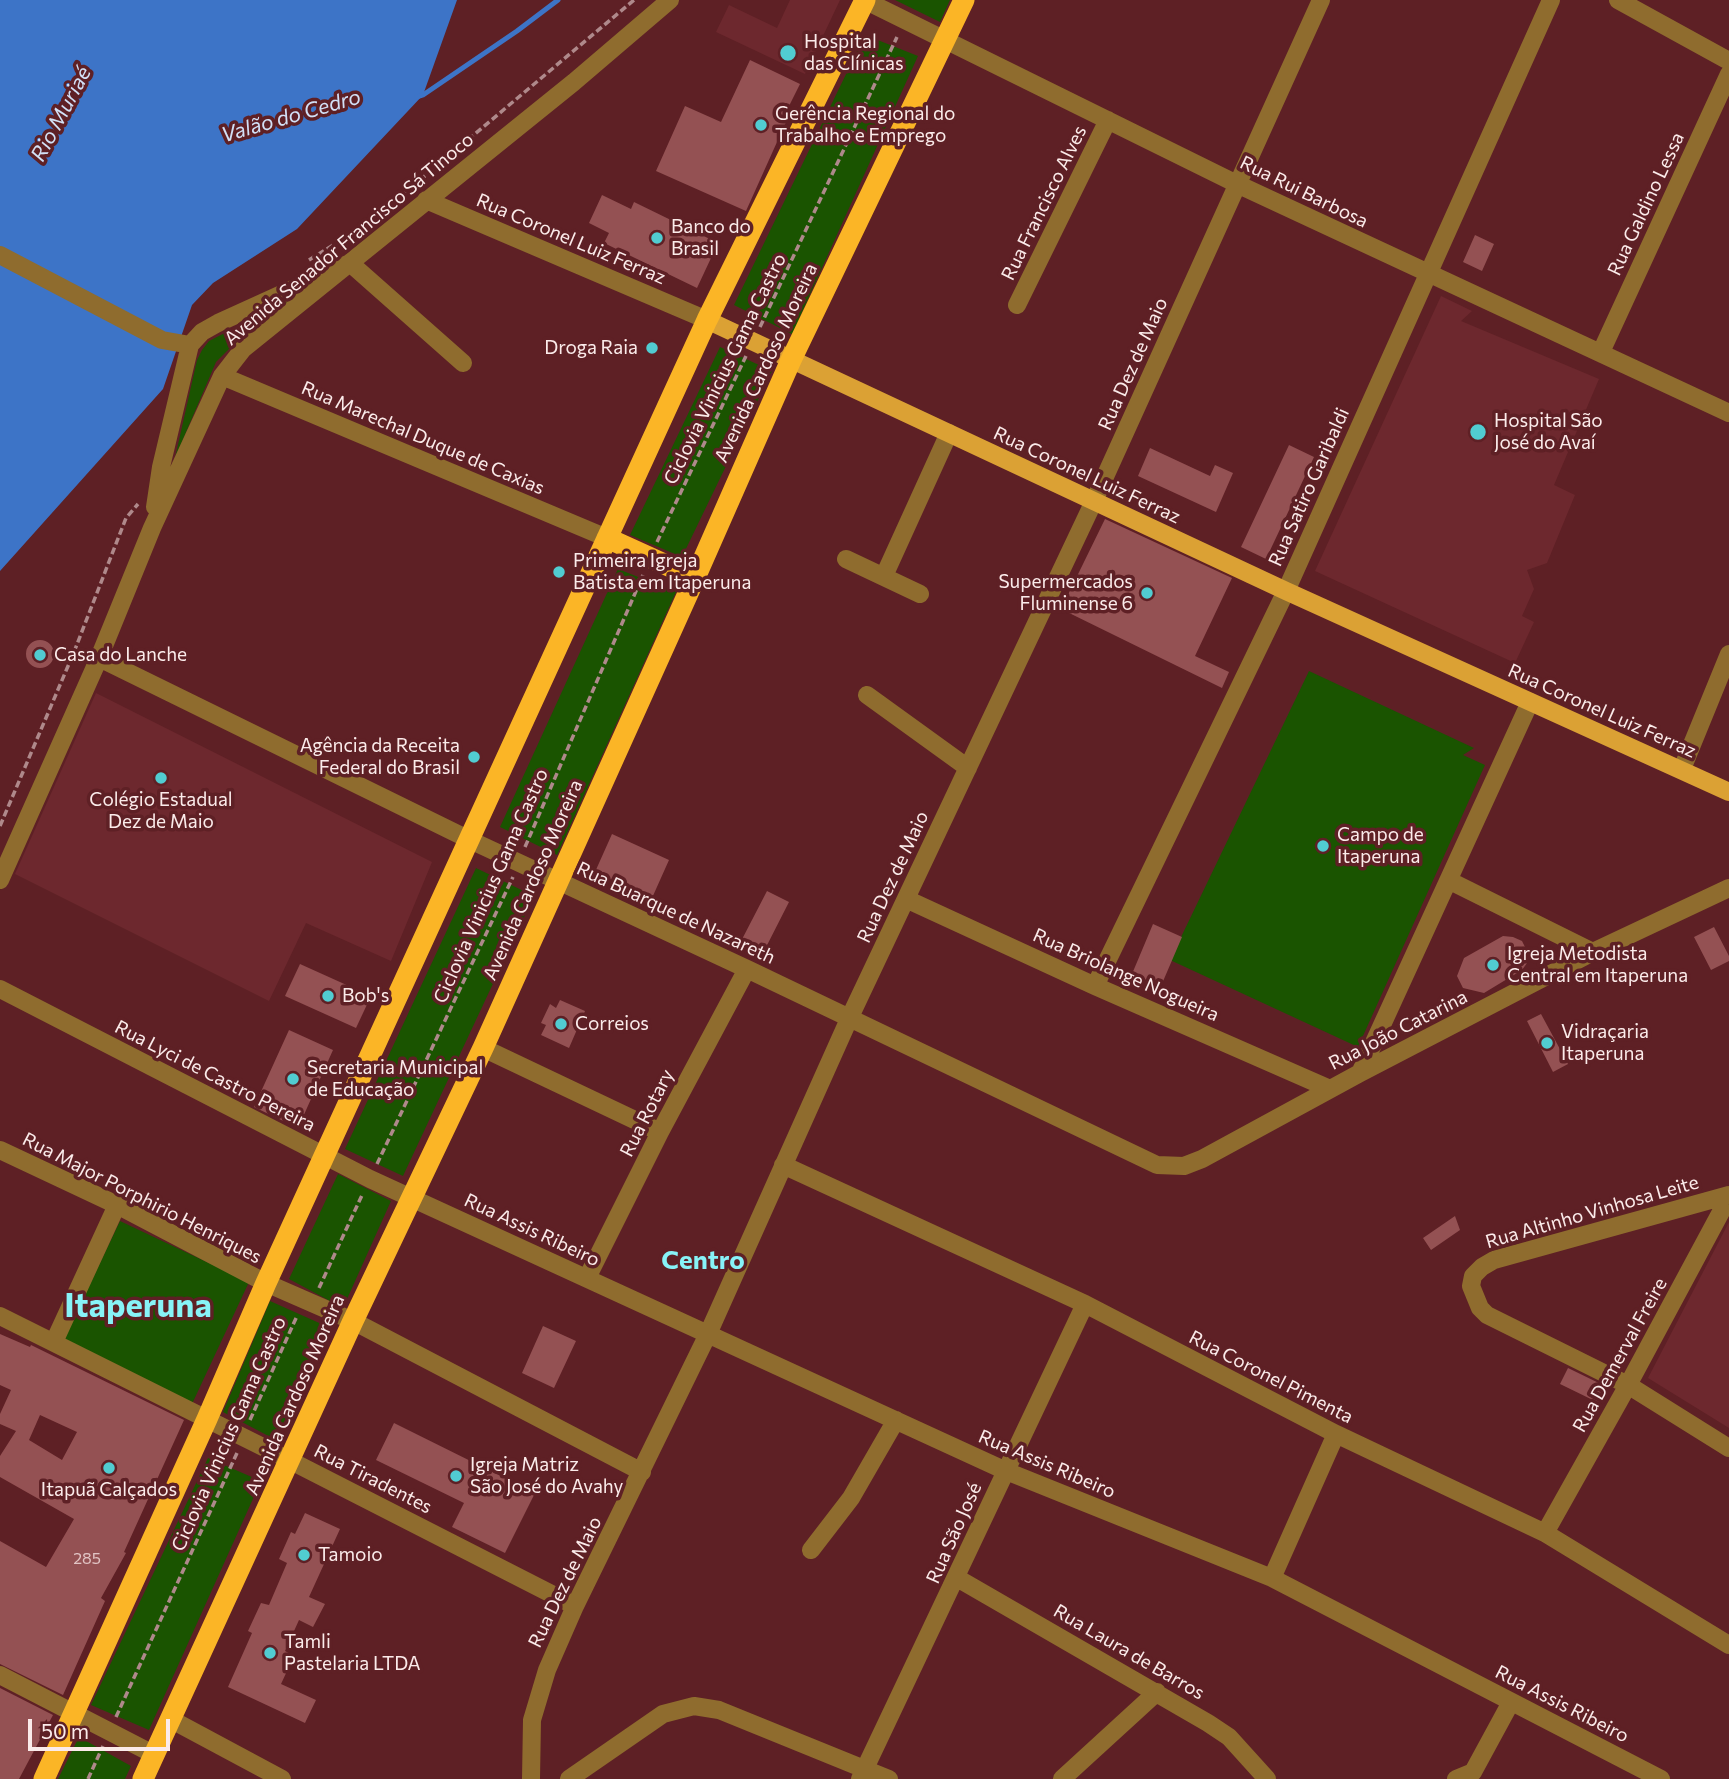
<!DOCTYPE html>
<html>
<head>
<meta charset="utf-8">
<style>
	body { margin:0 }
	#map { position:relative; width:1729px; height:1779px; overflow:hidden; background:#5e2025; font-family:Commissioner,sans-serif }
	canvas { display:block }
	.scale { position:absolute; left:28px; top:1719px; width:142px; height:32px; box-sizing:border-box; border:4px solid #fbebea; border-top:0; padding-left:9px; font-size:21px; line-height:24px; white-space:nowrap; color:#fbebea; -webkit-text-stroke:5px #5e2025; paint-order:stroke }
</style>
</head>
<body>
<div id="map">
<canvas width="1729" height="1779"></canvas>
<div class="scale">50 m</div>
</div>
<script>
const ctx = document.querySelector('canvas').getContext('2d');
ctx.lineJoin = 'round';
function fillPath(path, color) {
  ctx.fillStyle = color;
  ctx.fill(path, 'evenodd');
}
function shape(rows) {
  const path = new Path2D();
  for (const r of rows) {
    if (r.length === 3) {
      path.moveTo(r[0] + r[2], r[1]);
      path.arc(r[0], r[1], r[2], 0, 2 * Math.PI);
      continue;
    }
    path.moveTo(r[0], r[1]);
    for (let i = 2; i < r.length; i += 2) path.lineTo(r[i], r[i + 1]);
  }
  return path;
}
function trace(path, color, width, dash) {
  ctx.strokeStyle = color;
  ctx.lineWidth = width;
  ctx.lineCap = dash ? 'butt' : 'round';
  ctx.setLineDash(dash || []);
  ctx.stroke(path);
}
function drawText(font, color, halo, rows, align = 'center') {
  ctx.font = font + ' Commissioner,sans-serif';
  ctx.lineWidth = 7;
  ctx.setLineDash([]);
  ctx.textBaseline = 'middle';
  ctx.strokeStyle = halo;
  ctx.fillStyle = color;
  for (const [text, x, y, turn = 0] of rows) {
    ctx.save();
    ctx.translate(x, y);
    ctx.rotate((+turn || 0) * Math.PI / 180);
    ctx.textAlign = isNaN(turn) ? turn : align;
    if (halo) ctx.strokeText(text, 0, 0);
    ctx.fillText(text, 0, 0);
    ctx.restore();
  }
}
fillPath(shape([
	[790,0,840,0,805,74,716,32,729,5,777,28],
	[1441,296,1472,311,1461,321,1599,379,1554,485,1575,495,1547,563,1527,570,1534,589,1522,616,1534,622,1515,663,1315,571],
	[96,693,432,862,391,961,306,923,269,1001,15,874],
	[1729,1222,1729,1428,1648,1378]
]), '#6d282e');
fillPath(shape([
	[895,0,950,0,940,22],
	[865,35,918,56,792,334,734,305],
	[298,296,240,338,216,362,175,458,197,360,202,350,209,341],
	[720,347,772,371,682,557,630,535],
	[618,569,676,592,557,855,500,827],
	[1309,671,1474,748,1463,755,1485,765,1358,1047,1170,960],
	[476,868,534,896,403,1176,345,1149],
	[338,1174,391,1201,343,1308,289,1279],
	[120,1221,249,1282,192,1404,62,1343],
	[270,1301,326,1326,276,1440,223,1412],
	[208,1458,261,1481,149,1730,91,1705],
	[79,1737,131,1766,125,1779,58,1779]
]), '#1a5400');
fillPath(shape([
	[0,0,457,0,423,95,297,229,213,283,192,305,163,389,0,571]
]), '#3d74c7');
trace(shape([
	[417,97,423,95,517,31,558,0]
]), '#3d74c7', 5);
fillPath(shape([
	[750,60,800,84,782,120,786,122,746,211,656,171,685,106,721,122],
	[602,195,631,209,634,202,718,243,697,288,604,243,609,233,589,223],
	[1475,235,1494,244,1482,271,1463,262],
	[1289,445,1314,457,1266,559,1241,547],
	[1150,448,1210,476,1215,465,1233,473,1216,512,1138,476],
	[1105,519,1232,578,1195,656,1229,672,1222,688,1061,609],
	[40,654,14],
	[612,834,669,860,652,898,595,872],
	[767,891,789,902,760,959,738,947],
	[1153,924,1182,937,1161,986,1132,974],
	[1714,927,1729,956,1729,961,1711,970,1694,937],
	[1503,936,1513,937,1522,941,1528,953,1527,963,1522,970,1484,993,1463,988,1457,976,1464,958],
	[300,964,371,996,356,1028,285,996],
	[560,1000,585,1011,569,1048,541,1035,546,1025,541,1023,550,1004,556,1008],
	[1541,1014,1568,1064,1553,1072,1527,1021],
	[289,1030,333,1050,298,1128,254,1107],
	[1455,1216,1460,1230,1431,1250,1423,1238],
	[543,1326,576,1341,554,1388,522,1373],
	[0,1334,30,1347,31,1345,184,1420,124,1552,126,1553,101,1598,105,1601,63,1695,0,1664,0,1541,46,1567,74,1519,0,1477,0,1456,16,1431,0,1424,0,1414,11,1390,0,1385],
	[40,1415,77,1432,62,1460,29,1440],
	[1568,1368,1607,1387,1599,1403,1560,1384],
	[394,1423,535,1493,505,1553,452,1527,464,1503,376,1460],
	[305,1513,340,1529,309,1597,325,1604,313,1627,299,1620,285,1651,294,1656,281,1684,316,1700,305,1723,228,1687,252,1633,248,1631,261,1603,269,1605,287,1563,279,1559,291,1532,295,1534],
	[0,1688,53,1715,19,1779,0,1779]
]), '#945153');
trace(shape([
	[309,260,351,234,413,186,634,0],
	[760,327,897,37],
	[657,542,746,356],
	[0,826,74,652,126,518,138,504],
	[525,847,643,575],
	[377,1164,513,877],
	[319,1288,363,1193],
	[250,1420,297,1316],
	[116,1717,237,1453],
	[88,1779,103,1746]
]), '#af898b', 3.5, [7, 3.5]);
trace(shape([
	[864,0,1237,184,1729,413],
	[1618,0,1729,61],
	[426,200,707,320],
	[0,255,162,340,190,345],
	[1017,305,1108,120],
	[1601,352,1729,74],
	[222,376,607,538],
	[155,507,161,467,190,345,202,332,218,323,350,263,463,363],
	[846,559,920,594],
	[884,576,949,433],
	[99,658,470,840,747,969,1157,1165,1184,1166,1202,1159,1360,1073,1593,952,1729,888],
	[867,695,968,768],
	[1682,769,1729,654],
	[0,880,99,658,152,528,222,376,243,349,574,82,670,0],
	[1450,881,1593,952],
	[906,899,1095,986,1330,1089],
	[1095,986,1286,591,1551,0],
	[0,989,370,1179,1006,1471,1272,1578,1661,1779],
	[483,1048,660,1132],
	[1360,1073,1530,702],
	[0,1150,117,1205,266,1283,353,1321,642,1472],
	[783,1165,1085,1304,1336,1434,1545,1533,1729,1645],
	[1729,1195,1494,1260,1482,1267,1473,1276,1471,1286,1480,1308,1487,1315,1628,1385,1729,1448],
	[587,1278,660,1132,747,969],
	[0,1316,291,1461,575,1606],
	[54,1342,117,1205],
	[1545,1533,1628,1385,1729,1197],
	[811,1550,851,1498,896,1420],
	[957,1578,1208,1723,1229,1737,1267,1779],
	[1272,1578,1336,1434],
	[0,1675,155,1755],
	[172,1720,282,1779],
	[531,1779,532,1720,547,1670,575,1606,708,1334,849,1019,1094,501,1321,0],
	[569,1779,663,1714,694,1706,719,1710,889,1779],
	[860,1779,1085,1304],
	[1062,1779,1157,1692],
	[1456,1779,1473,1772,1511,1702]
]), '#8f6c2e', 18);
trace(shape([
	[707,320,1286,591,1729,792]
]), '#dba134', 18);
trace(shape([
	[607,538,695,578],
	[44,1779,207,1419,266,1283,707,320,865,0],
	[143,1779,353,1321,483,1048,695,578,791,360,964,0]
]), '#fbb526', 21);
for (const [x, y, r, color] of [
	[788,53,9,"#51ccd1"],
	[761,125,7,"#51ccd1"],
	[657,238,7,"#51ccd1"],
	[652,348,7,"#51ccd1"],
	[1478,432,9,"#51ccd1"],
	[559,572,7,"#51ccd1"],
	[1147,593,7,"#51ccd1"],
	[40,655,7,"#51ccd1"],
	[474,757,7,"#51ccd1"],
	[161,778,7,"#51ccd1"],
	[1323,846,7,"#51ccd1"],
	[1493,965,7,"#51ccd1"],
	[328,996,7,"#51ccd1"],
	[561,1024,7,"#51ccd1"],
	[1547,1043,7,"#51ccd1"],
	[293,1079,7,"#51ccd1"],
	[109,1468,7,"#51ccd1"],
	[456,1476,7,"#51ccd1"],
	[304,1555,7,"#51ccd1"],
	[270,1653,7,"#51ccd1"]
]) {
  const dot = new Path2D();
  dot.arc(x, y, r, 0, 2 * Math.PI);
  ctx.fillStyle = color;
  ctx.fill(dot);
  trace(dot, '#5e2025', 2.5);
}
drawText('16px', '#e1c4c4', null, [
	["285",87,1559]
]);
drawText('19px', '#fbebea', '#5e2025', [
	["Hospital",804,42],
	["das Clínicas",804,64],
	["Gerência Regional do",775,114],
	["Trabalho e Emprego",775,136],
	["Banco do",671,227],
	["Brasil",671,249],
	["Droga Raia",638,348,"right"],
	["Hospital São",1494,421],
	["José do Avaí",1494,443],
	["Primeira Igreja",573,561],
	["Batista em Itaperuna",573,583],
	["Supermercados",1133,582,"right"],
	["Fluminense 6",1133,604,"right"],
	["Casa do Lanche",54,655],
	["Agência da Receita",460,746,"right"],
	["Federal do Brasil",460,768,"right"],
	["Colégio Estadual",161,800,"center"],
	["Dez de Maio",161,822,"center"],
	["Campo de",1337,835],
	["Itaperuna",1337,857],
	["Igreja Metodista",1507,954],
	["Central em Itaperuna",1507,976],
	["Bob's",342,996],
	["Correios",575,1024],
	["Vidraçaria",1561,1032],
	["Itaperuna",1561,1054],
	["Secretaria Municipal",307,1068],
	["de Educação",307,1090],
	["Igreja Matriz",470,1465],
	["São José do Avahy",470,1487],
	["Itapuã Calçados",109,1490,"center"],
	["Tamoio",318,1555],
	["Tamli",284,1642],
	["Pastelaria LTDA",284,1664]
], 'left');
drawText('19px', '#fbebea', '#5e2025', [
	["Rua Rui Barbosa",1304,192,26],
	["Rua Francisco Alves",1044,203,-64],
	["Rua Galdino Lessa",1646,204,-65],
	["Avenida Senador Francisco Sá Tinoco",349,239,-40],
	["Rua Coronel Luiz Ferraz",571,239,23],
	["Avenida Cardoso Moreira",766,363,-65],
	["Rua Dez de Maio",1133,364,-66],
	["Ciclovia Vinicius Gama Castro",725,369,-64],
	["Rua Marechal Duque de Caxias",423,438,23],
	["Rua Coronel Luiz Ferraz",1087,475,25],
	["Rua Satiro Garibaldi",1309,487,-66],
	["Rua Coronel Luiz Ferraz",1602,711,24],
	["Rua Dez de Maio",893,877,-65],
	["Avenida Cardoso Moreira",533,880,-66],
	["Ciclovia Vinicius Gama Castro",491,886,-66],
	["Rua Buarque de Nazareth",676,913,25],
	["Rua Briolange Nogueira",1126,975,24],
	["Rua João Catarina",1398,1030,-27],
	["Rua Lyci de Castro Pereira",215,1076,27],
	["Rua Rotary",647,1113,-63],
	["Rua Major Porphirio Henriques",142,1198,27],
	["Rua Altinho Vinhosa Leite",1592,1212,-16],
	["Rua Assis Ribeiro",532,1230,25],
	["Rua Demerval Freire",1620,1355,-61],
	["Rua Coronel Pimenta",1271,1377,27],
	["Avenida Cardoso Moreira",295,1395,-66],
	["Ciclovia Vinicius Gama Castro",229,1434,-66],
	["Rua Assis Ribeiro",1047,1464,23],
	["Rua Tiradentes",373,1479,27],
	["Rua São José",954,1533,-66],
	["Rua Dez de Maio",565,1582,-64],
	["Rua Laura de Barros",1129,1652,30],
	["Rua Assis Ribeiro",1562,1704,27]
]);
drawText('italic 21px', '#d2e1f7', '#5e2025', [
	["Rio Muriaé",61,114,-62],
	["Valão do Cedro",291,116,-16]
]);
drawText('bold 26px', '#87f3f7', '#5e2025', [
	["Centro",703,1260]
]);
drawText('bold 33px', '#87f3f7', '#5e2025', [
	["Itaperuna",138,1306]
]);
</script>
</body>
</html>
